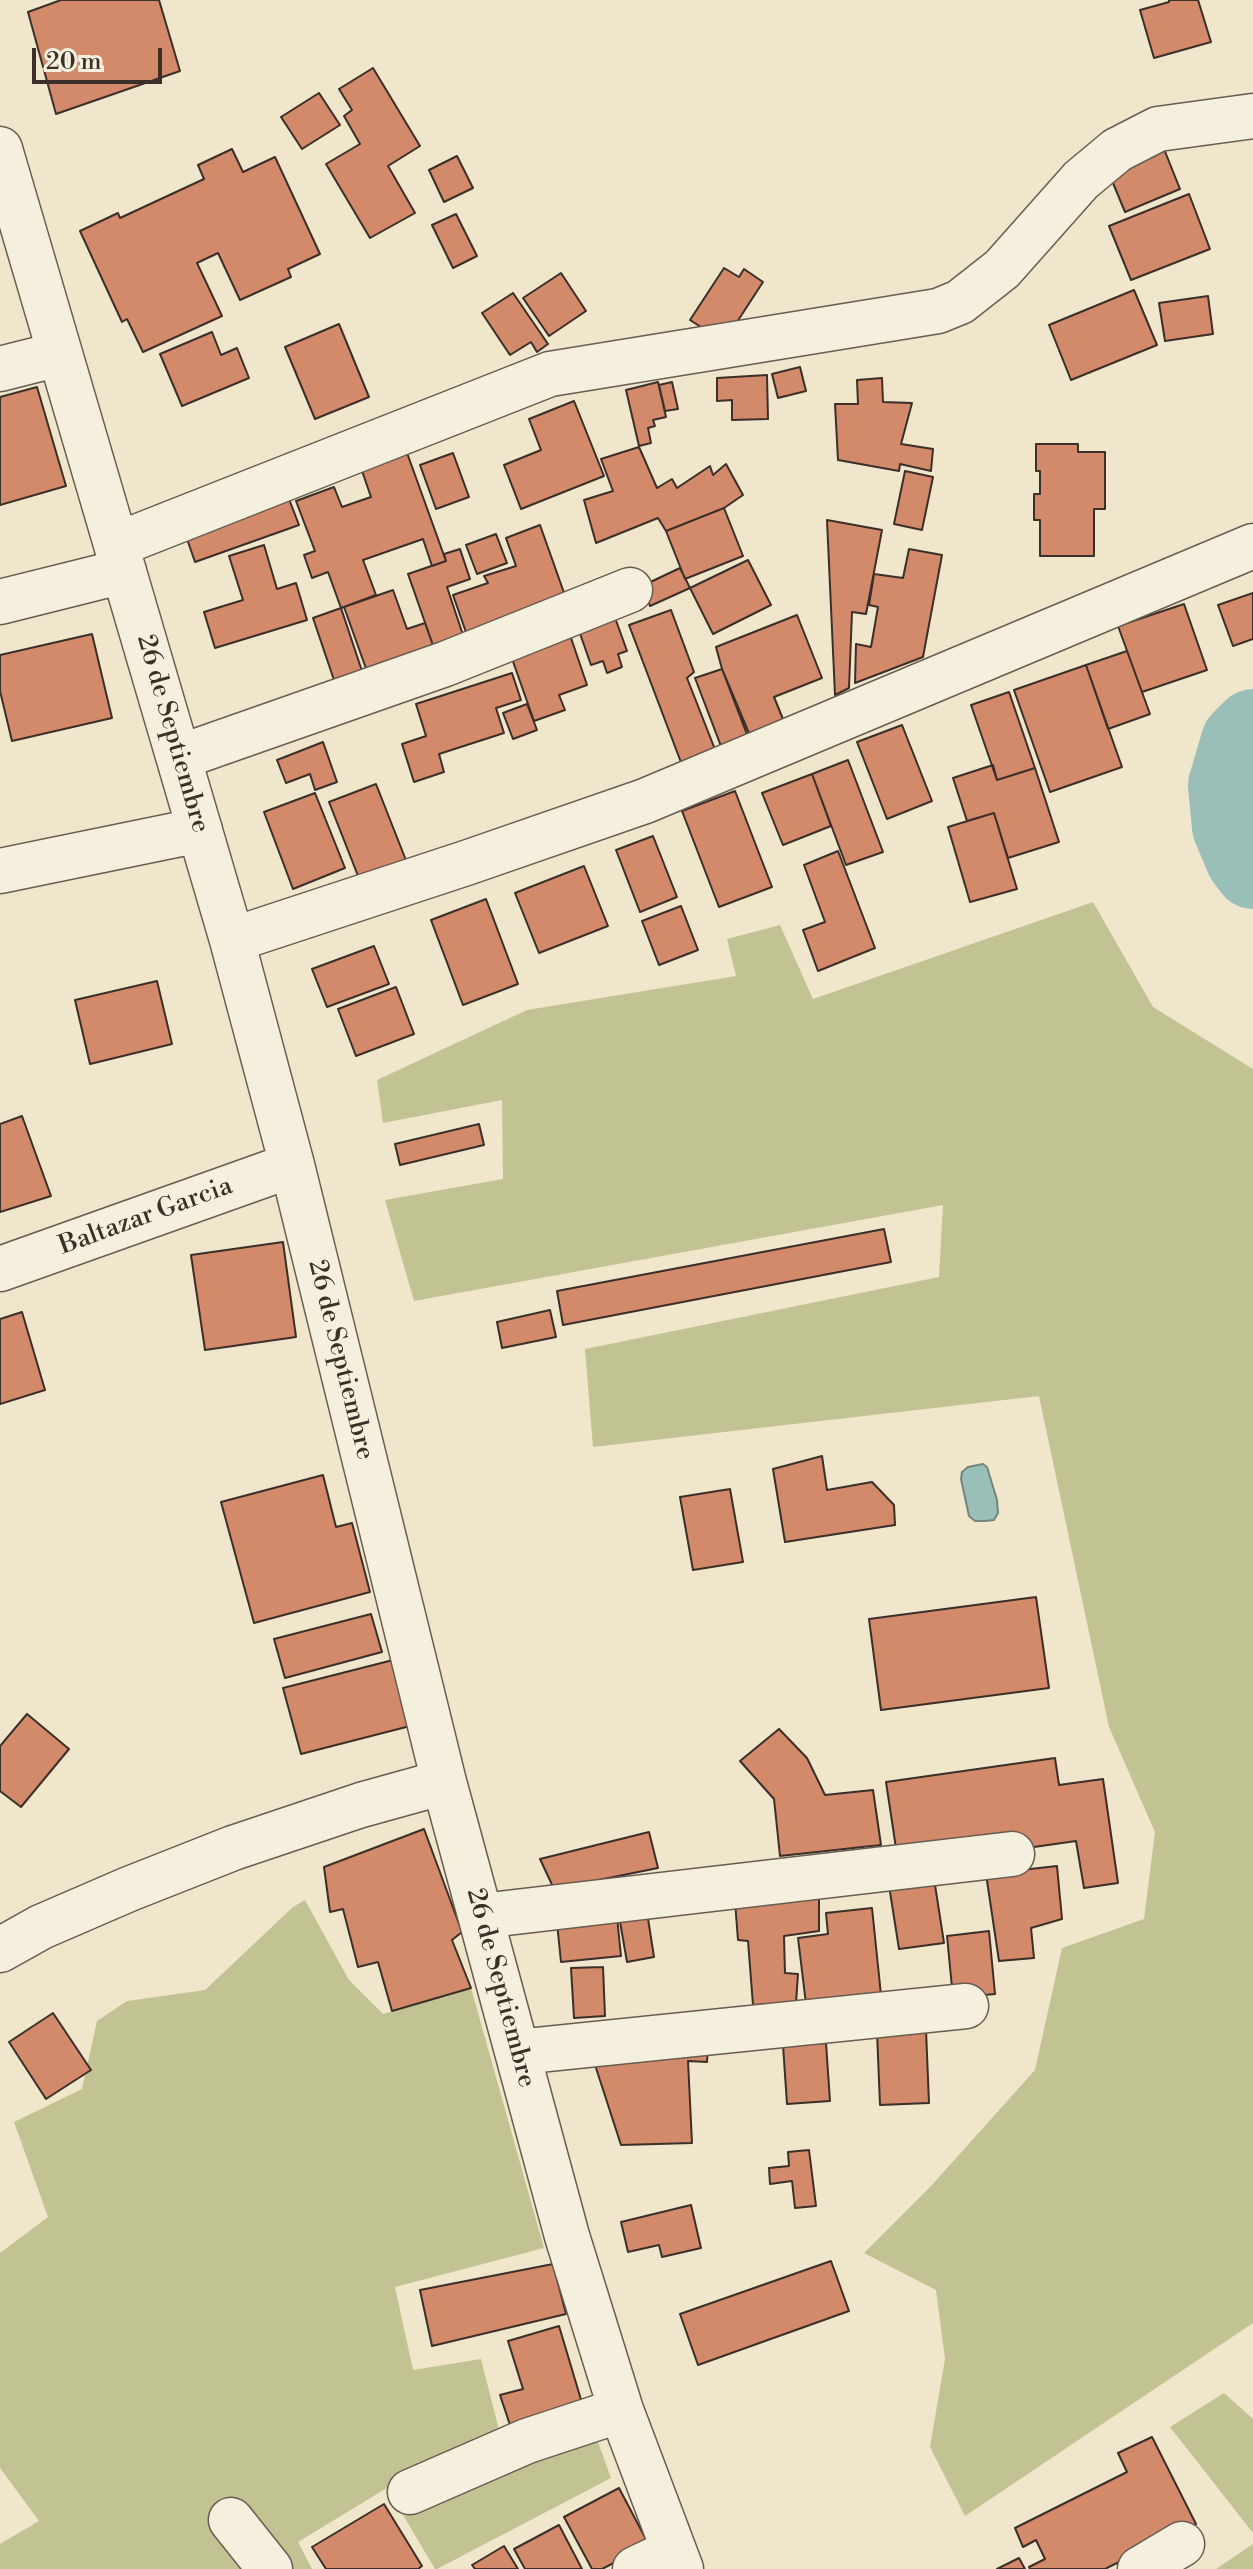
<!DOCTYPE html>
<html>
<head>
<meta charset="utf-8">
<style>
	body { margin:0 }
	#map { position:relative; width:1253px; height:2569px; overflow:hidden; background:#f0e6cb; font-family:"Libre Bodoni",serif }
	canvas { display:block }
	.scale { position:absolute; left:32px; top:48px; width:130px; height:36px; box-sizing:border-box; border:4px solid #3c2e29; border-top:0; padding-left:10px; font-size:24px; line-height:28px; white-space:nowrap; color:#3c2e29; -webkit-text-stroke:6px #f5efdd; paint-order:stroke }
</style>
</head>
<body>
<div id="map">
<canvas width="1253" height="2569"></canvas>
<div class="scale">20 m</div>
</div>
<script>
const ctx = document.querySelector('canvas').getContext('2d');
ctx.lineJoin = 'round';
function fillPath(path, color) {
  ctx.fillStyle = color;
  ctx.fill(path, 'evenodd');
}
function shape(rows) {
  const path = new Path2D();
  for (const r of rows) {
    path.moveTo(r[0], r[1]);
    for (let i = 2; i < r.length; i += 2) path.lineTo(r[i], r[i + 1]);
  }
  return path;
}
function trace(path, color, width, dash) {
  ctx.strokeStyle = color;
  ctx.lineWidth = width;
  ctx.lineCap = dash ? 'butt' : 'round';
  ctx.setLineDash(dash || []);
  ctx.stroke(path);
}
function drawText(font, color, halo, rows, align = 'center') {
  ctx.font = font + ' "Libre Bodoni",serif';
  ctx.lineWidth = 6;
  ctx.setLineDash([]);
  ctx.textBaseline = 'middle';
  ctx.strokeStyle = halo;
  ctx.fillStyle = color;
  for (const [text, x, y, turn = 0] of rows) {
    ctx.save();
    ctx.translate(x, y);
    ctx.rotate((+turn || 0) * Math.PI / 180);
    ctx.textAlign = isNaN(turn) ? turn : align;
    if (halo) ctx.strokeText(text, 0, 0);
    ctx.fillText(text, 0, 0);
    ctx.restore();
  }
}
fillPath(shape([
	[1093,902,1153,1007,1253,1069,1253,2323,965,2516,930,2447,945,2359,936,2290,864,2253,931,2186,1035,2070,1062,1948,1144,1919,1155,1832,1109,1727,1039,1396,593,1447,585,1349,939,1277,943,1205,414,1301,385,1200,503,1179,502,1100,383,1123,377,1080,527,1010,736,976,727,939,780,925,813,999],
	[305,1900,349,1980,383,2014,471,1988,544,2248,395,2287,413,2370,481,2359,502,2442,542,2452,598,2442,611,2478,437,2569,435,2569,387,2488,298,2542,312,2569,0,2569,0,2544,39,2521,0,2468,0,2253,48,2217,14,2122,82,2089,97,2021,127,2001,205,1990,293,1907],
	[1224,2393,1253,2419,1253,2533,1170,2427],
	[1253,2544,1253,2569,1216,2569]
]), '#c1c392');
const water = shape([
	[983,1464,987,1467,997,1500,998,1513,994,1520,985,1521,975,1521,969,1516,961,1479,962,1472,968,1467,983,1464]
]);
fillPath(water, '#9abfb9');
trace(water, '#74857f', 2);
trace(shape([
	[1253,728,1240,741,1227,785,1231,827,1244,858,1253,870]
]), '#9abfb9', 78);
const building = shape([
	[61,0,159,0,180,71,56,114,28,12,61,0],
	[1169,0,1198,0,1211,42,1154,58,1140,10,1169,2,1169,0],
	[373,68,420,146,388,166,415,213,370,238,326,164,360,144,344,116,352,110,339,89,373,68],
	[319,93,340,125,302,149,281,117,319,93],
	[232,149,243,172,275,157,320,254,288,269,291,277,240,300,218,253,197,263,222,316,143,352,127,319,122,322,80,231,118,213,120,218,204,179,198,165,232,149],
	[1164,149,1180,189,1125,212,1108,171,1164,149],
	[457,156,473,188,444,202,429,170,457,156],
	[1189,194,1210,249,1131,280,1109,226,1189,194],
	[456,214,477,256,453,268,432,225,456,214],
	[724,268,739,277,744,269,763,282,724,342,690,320,724,268],
	[561,273,586,311,549,336,523,298,561,273],
	[1134,290,1157,345,1071,380,1049,325,1134,290],
	[513,293,548,344,537,352,531,342,510,355,482,313,513,293],
	[1208,296,1213,334,1165,341,1159,303,1208,296],
	[339,324,369,397,315,419,285,347,339,324],
	[212,332,221,355,237,348,249,378,182,406,160,354,212,332],
	[800,367,806,391,778,398,772,374,800,367],
	[767,375,768,419,732,420,732,400,717,401,717,378,767,375],
	[882,378,883,402,912,403,901,444,933,449,931,471,900,464,899,471,838,460,835,404,858,404,857,380,882,378],
	[658,382,666,417,653,420,655,426,648,428,651,443,639,446,626,390,658,382],
	[672,382,678,409,665,411,659,385,672,382],
	[37,387,66,486,0,505,0,397,37,387],
	[574,401,604,476,521,509,504,465,541,450,529,419,574,401],
	[1036,444,1078,444,1078,452,1105,452,1105,509,1094,509,1094,556,1040,556,1040,520,1034,520,1034,494,1040,494,1040,471,1036,471,1036,444],
	[639,447,657,488,672,479,677,488,710,466,713,475,726,464,743,495,724,508,666,531,658,518,596,543,584,500,613,491,601,459,639,447],
	[406,450,446,561,432,566,423,539,363,560,376,595,341,608,328,572,312,578,304,555,315,551,296,501,334,487,342,507,371,497,360,465,406,450],
	[453,453,469,497,436,509,420,465,453,453],
	[905,471,933,477,922,530,894,524,905,471],
	[289,499,299,525,195,562,186,536,289,499],
	[724,508,743,556,685,579,666,531,724,508],
	[827,520,882,530,866,614,852,612,849,688,835,695,827,520],
	[540,525,568,604,468,638,453,595,488,583,484,576,516,566,506,538,540,525],
	[496,534,507,563,477,574,466,545,496,534],
	[264,545,277,589,296,583,307,620,215,648,204,612,243,600,229,556,264,545],
	[460,549,470,579,447,587,465,641,435,651,408,574,446,561,444,554,460,549],
	[909,549,942,555,923,657,855,683,856,644,871,647,878,607,869,605,874,574,903,578,909,549],
	[748,560,771,605,713,634,690,588,748,560],
	[680,568,690,588,650,606,642,586,680,568],
	[393,590,407,629,425,623,435,651,368,674,344,607,393,590],
	[1253,593,1253,639,1233,646,1218,605,1253,593],
	[1184,604,1207,670,1142,692,1118,626,1184,604],
	[341,608,363,674,335,683,313,618,341,608],
	[671,610,694,672,687,678,716,752,682,765,629,625,671,610],
	[613,612,627,651,618,654,622,667,607,673,603,661,591,665,577,625,613,612],
	[797,615,822,678,774,697,785,724,751,738,722,669,716,647,797,615],
	[569,632,587,685,559,695,565,710,534,721,510,653,569,632],
	[92,634,112,718,12,741,0,691,0,655,92,634],
	[1127,651,1150,714,1108,729,1086,665,1127,651],
	[1086,665,1122,767,1050,792,1014,690,1086,665],
	[722,669,751,745,724,754,695,678,722,669],
	[512,673,521,700,496,708,504,733,439,754,444,772,414,782,402,744,426,736,416,704,512,673],
	[1009,692,1035,768,997,780,971,705,1009,692],
	[527,704,537,730,513,739,503,713,527,704],
	[902,725,932,801,887,819,857,742,902,725],
	[323,742,337,782,315,790,310,774,286,783,277,760,323,742],
	[848,760,883,852,846,865,812,774,848,760],
	[993,765,997,780,1035,768,1059,842,1008,858,994,813,967,821,953,778,993,765],
	[812,774,831,826,783,845,762,793,812,774],
	[376,784,409,868,362,886,329,802,376,784],
	[735,791,772,887,719,907,682,811,735,791],
	[315,793,345,868,293,889,264,812,315,793],
	[994,813,1017,889,970,902,948,827,994,813],
	[653,836,677,897,640,912,616,850,653,836],
	[838,851,875,948,818,971,803,930,825,922,804,865,838,851],
	[584,866,608,926,539,953,515,893,584,866],
	[486,899,518,984,463,1005,431,920,486,899],
	[681,906,698,950,659,965,642,921,681,906],
	[374,946,389,984,327,1007,312,969,374,946],
	[157,981,172,1044,90,1064,75,1000,157,981],
	[396,987,414,1034,356,1056,338,1009,396,987],
	[22,1116,51,1196,0,1212,0,1124,22,1116],
	[479,1124,484,1145,400,1165,395,1144,479,1124],
	[884,1229,891,1262,563,1325,557,1291,884,1229],
	[283,1242,296,1337,205,1350,191,1255,283,1242],
	[550,1310,556,1337,502,1348,497,1322,550,1310],
	[22,1312,45,1390,0,1404,0,1319,22,1312],
	[822,1456,827,1490,872,1482,894,1505,895,1525,785,1542,773,1469,822,1456],
	[323,1475,336,1527,352,1523,370,1592,254,1623,221,1502,323,1475],
	[730,1489,743,1562,693,1570,680,1497,730,1489],
	[1036,1597,1049,1688,881,1710,869,1619,1036,1597],
	[371,1614,382,1652,285,1678,274,1639,371,1614],
	[397,1659,414,1725,301,1754,283,1688,397,1659],
	[27,1714,69,1749,21,1807,0,1791,0,1746,27,1714],
	[779,1729,807,1758,825,1795,873,1790,881,1845,780,1856,774,1799,740,1761,779,1729],
	[1055,1758,1059,1785,1103,1779,1118,1883,1084,1888,1076,1841,957,1858,896,1848,886,1782,1055,1758],
	[424,1829,462,1932,452,1940,471,1988,392,2011,378,1962,358,1967,343,1909,330,1912,324,1867,424,1829],
	[649,1832,658,1868,554,1889,540,1859,649,1832],
	[1057,1866,1062,1919,1031,1928,1034,1958,999,1961,986,1874,1057,1866],
	[933,1872,944,1943,899,1949,888,1879,933,1872],
	[819,1879,819,1931,784,1936,785,1973,798,1974,796,2003,753,2005,748,1941,738,1940,734,1889,819,1879],
	[872,1908,881,1995,806,2004,798,1938,828,1934,826,1913,872,1908],
	[647,1912,654,1957,627,1962,619,1916,647,1912],
	[617,1917,621,1956,561,1962,557,1923,617,1917],
	[989,1931,995,1994,953,1998,947,1936,989,1931],
	[603,1967,605,2016,574,2018,571,1968,603,1967],
	[53,2013,91,2070,46,2099,9,2042,53,2013],
	[926,2030,929,2103,880,2105,877,2032,926,2030],
	[709,2032,707,2062,688,2061,692,2143,621,2145,585,2034,709,2032],
	[826,2043,830,2101,787,2104,783,2045,826,2043],
	[809,2150,816,2206,795,2208,792,2181,770,2184,769,2168,789,2166,788,2152,809,2150],
	[691,2205,701,2248,662,2257,659,2245,628,2252,621,2222,691,2205],
	[831,2261,849,2311,698,2365,680,2314,831,2261],
	[553,2264,566,2314,432,2346,420,2290,553,2264],
	[559,2326,585,2413,513,2434,500,2395,523,2389,508,2341,559,2326],
	[1152,2437,1196,2524,1105,2569,1030,2569,1029,2567,1045,2559,1036,2540,1023,2547,1015,2528,1127,2472,1118,2453,1152,2437],
	[619,2488,649,2545,602,2569,592,2569,564,2517,619,2488],
	[384,2504,422,2566,418,2569,326,2569,312,2547,384,2504],
	[559,2525,582,2569,525,2569,514,2549,559,2525],
	[504,2546,518,2569,475,2569,472,2565,504,2546],
	[1019,2558,1025,2569,997,2569,1019,2558]
]);
fillPath(building, '#d28a6b');
trace(building, '#3c2e29', 2);
const minor = shape([
	[0,149,232,940,292,1165,444,1782,567,2236,621,2410,681,2569],
	[0,369,59,354],
	[116,545,550,374,938,311,960,302,1002,269,1081,180,1117,150,1158,129,1253,116],
	[0,602,124,571],
	[180,757,445,664,630,590],
	[0,871,200,830],
	[232,940,466,863,645,801,1253,546],
	[0,1269,292,1165],
	[481,1916,1012,1854],
	[0,1950,41,1927,129,1889,233,1848,361,1805,444,1782],
	[518,2052,966,2006],
	[410,2492,527,2441,621,2410],
	[231,2520,270,2569],
	[635,2569,673,2551],
	[1140,2569,1182,2544]
]);
trace(minor, '#695c52', 47);
trace(minor, '#f5efdd', 44);
drawText('26px', '#3c2e29', '#f5efdd', [
	["26 de Septiembre",172,734,74],
	["Baltazar Garcia",146,1217,-20],
	["26 de Septiembre",340,1360,76],
	["26 de Septiembre",500,1988,75]
]);
</script>
</body>
</html>
